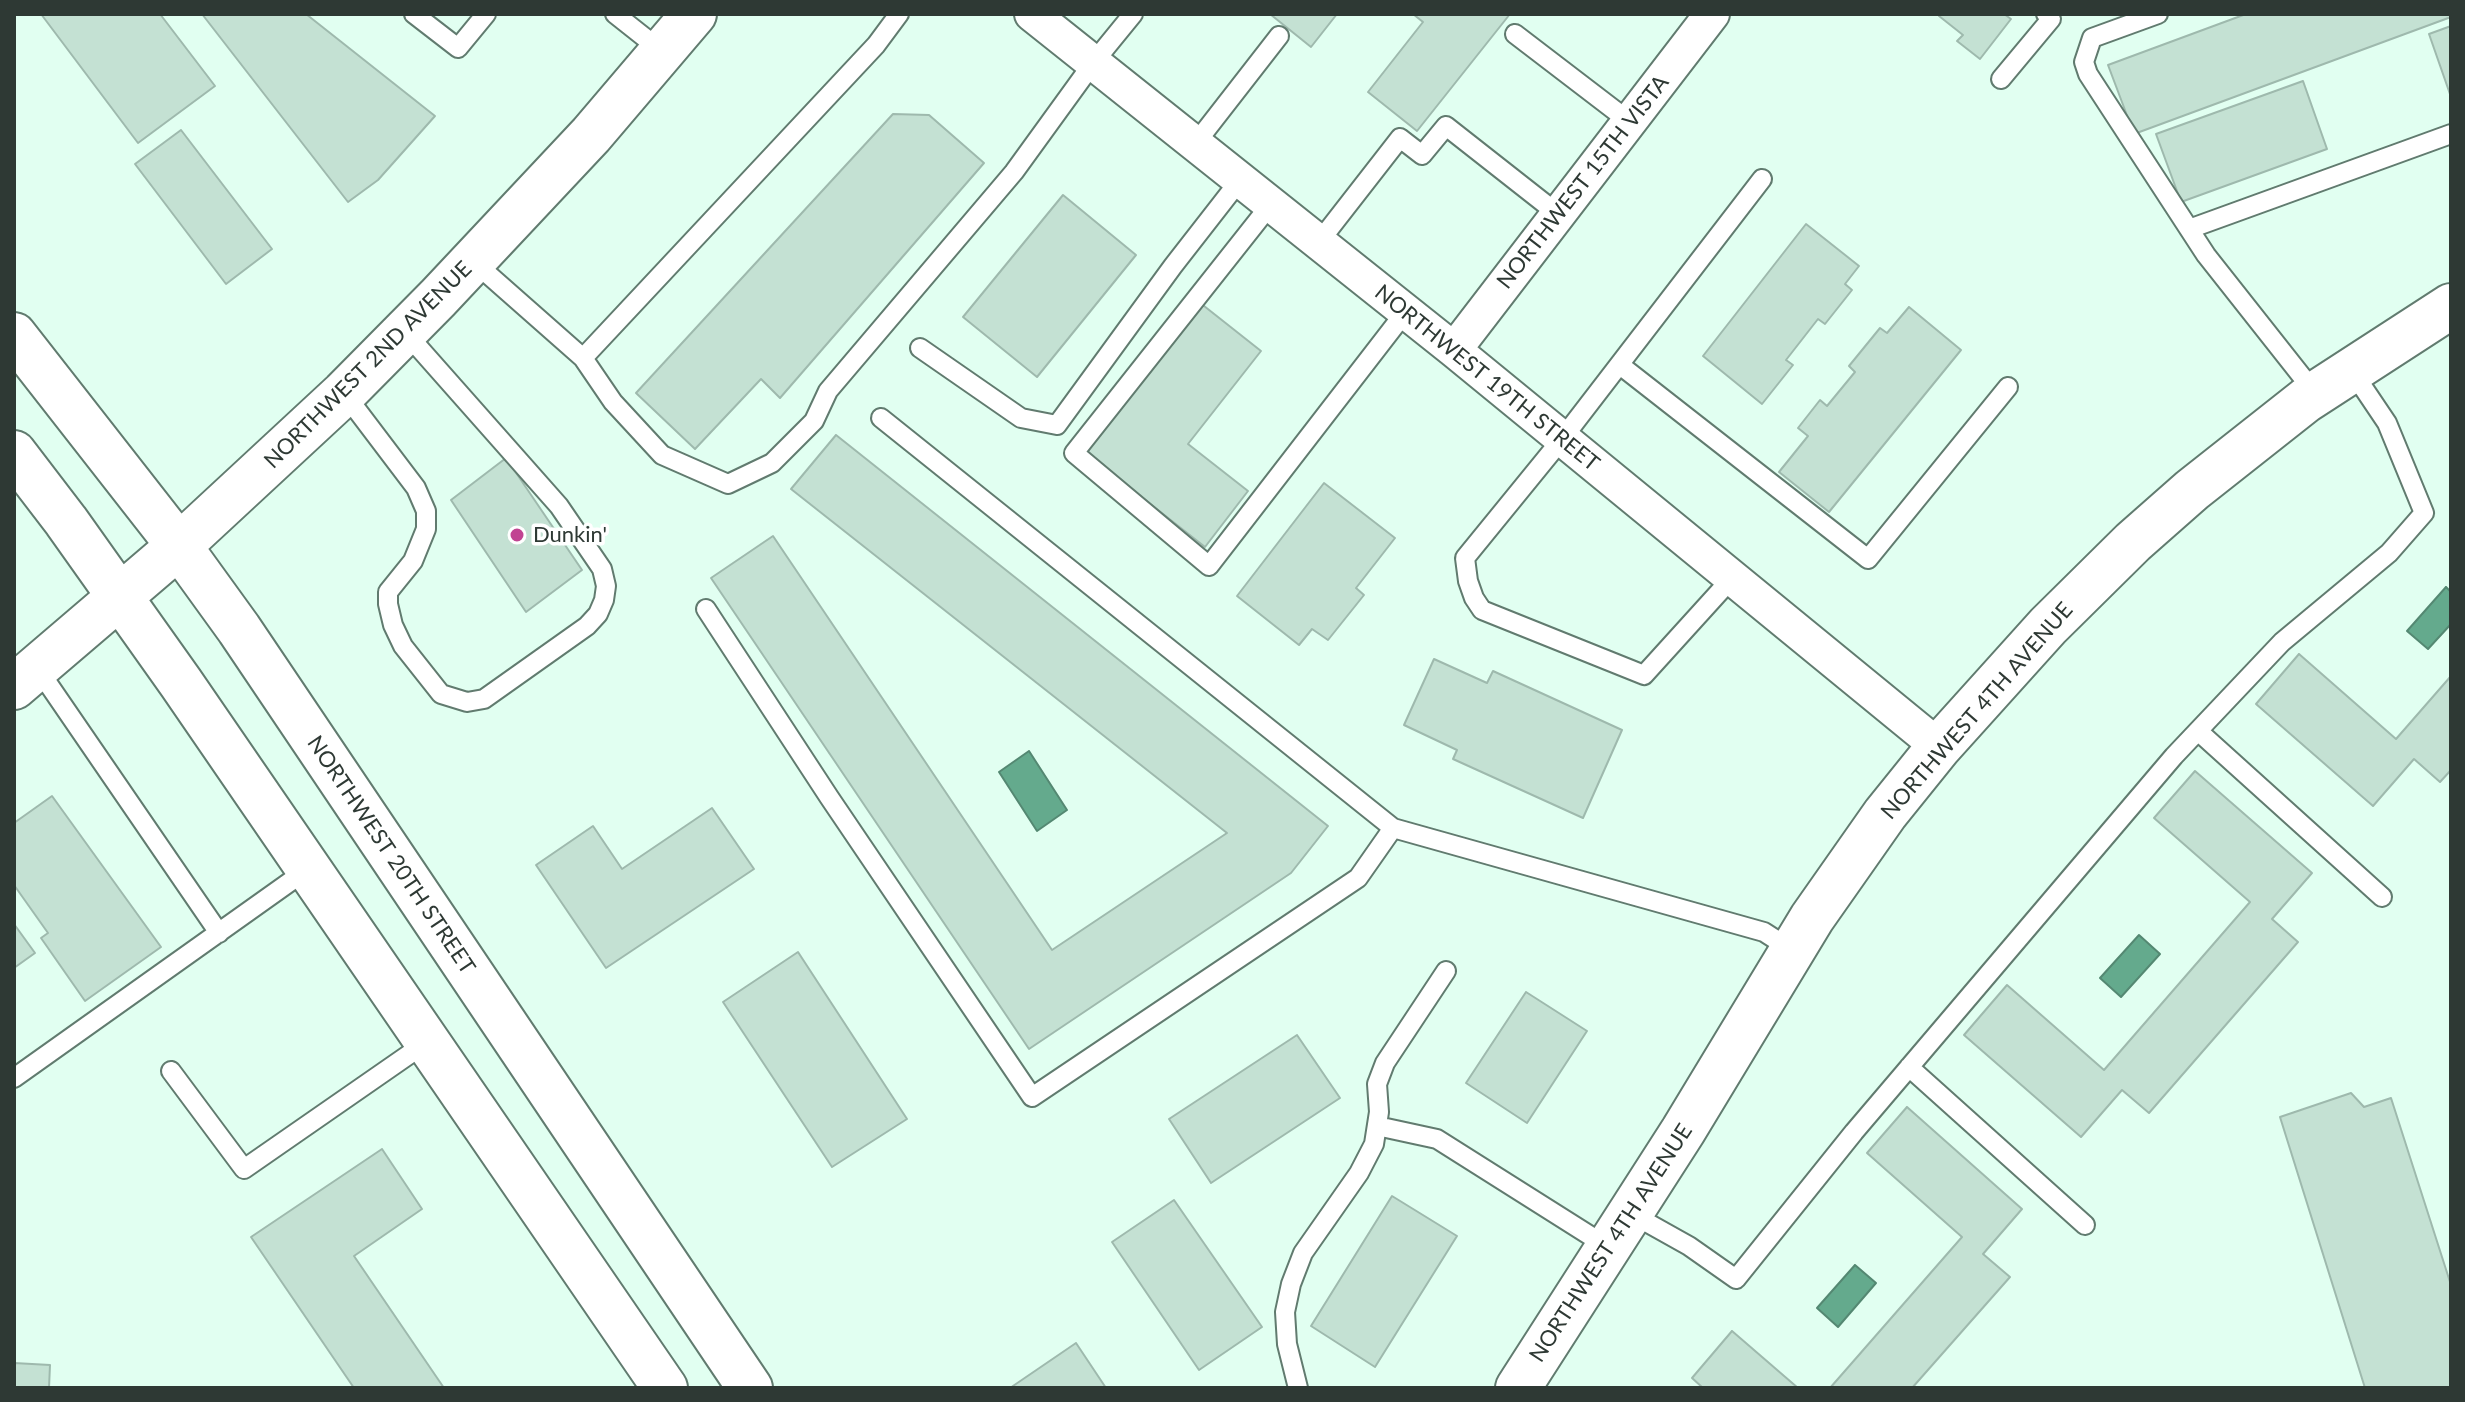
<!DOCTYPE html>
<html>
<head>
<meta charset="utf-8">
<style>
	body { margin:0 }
	#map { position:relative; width:2465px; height:1402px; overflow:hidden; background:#e1fff1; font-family:Lato,sans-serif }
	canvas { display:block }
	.frame { position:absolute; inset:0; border:16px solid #2e3934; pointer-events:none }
</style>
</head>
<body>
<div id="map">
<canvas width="2465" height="1402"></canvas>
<div class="frame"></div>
</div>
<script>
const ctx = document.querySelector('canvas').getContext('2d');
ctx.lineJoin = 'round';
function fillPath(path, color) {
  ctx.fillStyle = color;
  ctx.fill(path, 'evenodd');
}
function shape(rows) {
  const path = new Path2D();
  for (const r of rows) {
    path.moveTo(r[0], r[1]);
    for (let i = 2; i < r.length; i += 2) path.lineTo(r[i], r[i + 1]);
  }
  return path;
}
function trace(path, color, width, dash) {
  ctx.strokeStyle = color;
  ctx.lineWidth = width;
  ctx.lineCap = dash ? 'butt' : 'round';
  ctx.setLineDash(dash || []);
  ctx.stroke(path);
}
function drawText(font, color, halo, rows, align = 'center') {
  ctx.font = font + ' Lato,sans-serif';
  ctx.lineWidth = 7;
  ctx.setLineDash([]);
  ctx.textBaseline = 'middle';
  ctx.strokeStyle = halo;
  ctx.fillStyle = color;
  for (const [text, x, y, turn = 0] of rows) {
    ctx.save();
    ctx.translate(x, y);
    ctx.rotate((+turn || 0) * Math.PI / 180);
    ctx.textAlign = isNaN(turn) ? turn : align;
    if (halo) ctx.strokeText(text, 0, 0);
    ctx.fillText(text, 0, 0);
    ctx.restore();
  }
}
const water = shape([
	[2446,587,2451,592,2451,624,2428,649,2407,631,2446,587],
	[1029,751,1067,810,1037,831,999,772,1029,751],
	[2139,935,2160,954,2121,997,2100,978,2139,935],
	[1855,1265,1876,1283,1838,1327,1817,1308,1855,1265]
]);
fillPath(water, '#64aa8d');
trace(water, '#548872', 2);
const building = shape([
	[41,14,160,14,215,86,138,143,41,14],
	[202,14,306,14,435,116,378,180,348,202,202,14],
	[1270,14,1337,14,1311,47,1270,14],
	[1413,14,1510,14,1417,131,1368,92,1423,22,1413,14],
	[1940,14,2004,14,2011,19,1980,59,1957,41,1963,35,1939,16,1940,14],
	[2246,14,2451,14,2451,17,2134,134,2108,65,2246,14],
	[2451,26,2451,97,2429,34,2451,26],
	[2303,81,2327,149,2181,202,2156,134,2303,81],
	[893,114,929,115,984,163,780,398,761,379,695,449,636,393,893,114],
	[181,130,272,249,226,284,135,164,181,130],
	[1063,195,1136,255,1037,377,963,317,1063,195],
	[1806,224,1859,266,1845,284,1852,290,1825,324,1818,319,1786,360,1793,365,1762,404,1703,356,1806,224],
	[1199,302,1261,351,1188,444,1248,491,1205,547,1083,451,1199,302],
	[1909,307,1961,350,1829,512,1779,472,1808,436,1798,428,1820,400,1827,406,1855,372,1849,366,1880,328,1887,333,1909,307],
	[836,435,1328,826,1291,873,1029,1049,711,578,773,536,1052,950,1227,833,791,489,836,435],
	[506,458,582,570,526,612,451,500,506,458],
	[1324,483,1395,538,1356,588,1364,595,1328,640,1312,629,1299,645,1237,596,1324,483],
	[2299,654,2396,739,2451,676,2451,770,2440,782,2414,759,2373,806,2256,704,2299,654],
	[1434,659,1487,683,1493,671,1622,730,1583,818,1453,759,1457,750,1404,725,1434,659],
	[2195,771,2312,873,2272,919,2298,942,2149,1113,2122,1090,2081,1137,1964,1035,2007,985,2104,1070,2250,902,2154,818,2195,771],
	[52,796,161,947,85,1001,41,938,48,933,14,885,14,823,52,796],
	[712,808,754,869,606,968,536,865,593,826,622,869,712,808],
	[14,924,35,953,14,968,14,924],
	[798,952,907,1119,832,1167,723,1002,798,952],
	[1526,992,1587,1031,1527,1123,1466,1083,1526,992],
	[1297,1035,1340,1098,1211,1183,1169,1119,1297,1035],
	[2351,1093,2364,1107,2391,1098,2451,1285,2451,1388,2365,1388,2280,1117,2351,1093],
	[1907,1107,2022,1209,1983,1254,2010,1277,1912,1388,1830,1388,1962,1237,1867,1153,1907,1107],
	[382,1149,422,1209,354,1256,444,1388,354,1388,251,1237,382,1149],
	[1392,1196,1457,1236,1375,1367,1311,1326,1392,1196],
	[1174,1200,1262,1327,1199,1370,1112,1242,1174,1200],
	[1732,1331,1798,1388,1703,1388,1692,1378,1732,1331],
	[1076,1343,1106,1388,1010,1388,1076,1343],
	[14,1363,50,1365,49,1388,14,1388,14,1363]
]);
fillPath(building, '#c4e1d3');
trace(building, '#9eb9ad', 2);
const lane = shape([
	[414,14,458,48,486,14],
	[615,14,663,52],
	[2158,14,2092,38,2084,62,2088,74,2206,255,2315,393],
	[1515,34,1630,122],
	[2001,79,2051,19,2046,14],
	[1195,144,1279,36],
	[1271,204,1074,453,1209,566,1406,311],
	[2189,229,2451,134],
	[1319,242,1400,138,1422,155,1446,126,1558,214],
	[473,261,583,358,876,45,899,14],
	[920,348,1021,418,1057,425,1173,266,1240,180],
	[583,358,613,402,662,455,728,484,772,463,814,421,828,391,1014,172,1093,63,1133,14],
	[1620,365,1868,559,2008,387],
	[344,393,416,488,426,511,426,529,413,561,388,592,388,604,393,625,403,646,441,694,467,702,484,699,587,626,598,614,604,600,606,586,602,569,559,506,405,332],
	[881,418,1393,828],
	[1732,578,1644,675,1482,610,1474,598,1468,581,1465,558,1562,439,1762,179],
	[706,609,829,797,1032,1097,1358,878,1393,828,1764,932,1792,950],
	[38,669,219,933],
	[2198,731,2382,897],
	[1909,1067,2085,1225],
	[171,1071,244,1169,427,1042],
	[14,1078,308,869],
	[1377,1126,1437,1139,1608,1247],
	[1630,1213,1689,1246,1736,1279,1854,1132,2174,756,2282,642,2389,553,2424,513,2387,423,2352,371],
	[1298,1388,1287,1344,1285,1312,1291,1284,1303,1253,1359,1173,1374,1144,1379,1112,1377,1084,1385,1063,1446,971]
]);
const street = shape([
	[1032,14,1454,350,1939,747],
	[1454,350,1712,14]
]);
const secondary = shape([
	[14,335,179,546,239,629,750,1388],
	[14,453,66,521,181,683,665,1388],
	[14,687,179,546,344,393,438,298,591,135,694,14],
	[1518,1388,1683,1131,1812,918,1885,814,1939,747,2048,626,2133,542,2192,490,2306,400,2451,306]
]);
trace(lane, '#617b6f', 22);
trace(street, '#617b6f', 38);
trace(secondary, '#617b6f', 48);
trace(lane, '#fff', 18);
trace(street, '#fff', 34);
trace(secondary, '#fff', 44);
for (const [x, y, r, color] of [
	[517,535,8,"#c14492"]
]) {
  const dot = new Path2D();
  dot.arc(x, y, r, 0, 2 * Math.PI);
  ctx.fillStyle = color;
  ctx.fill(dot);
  trace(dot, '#fff', 3);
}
drawText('22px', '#2e3934', '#fff', [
	["NORTHWEST 15TH VISTA",1583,182,-52],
	["NORTHWEST 2ND AVENUE",368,365,-45],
	["NORTHWEST 19TH STREET",1487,378,39],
	["NORTHWEST 4TH AVENUE",1977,711,-49],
	["NORTHWEST 20TH STREET",391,855,56],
	["NORTHWEST 4TH AVENUE",1611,1243,-57]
]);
drawText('22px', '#2e3934', '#fff', [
	["Dunkin'",533,535]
], 'left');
</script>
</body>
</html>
